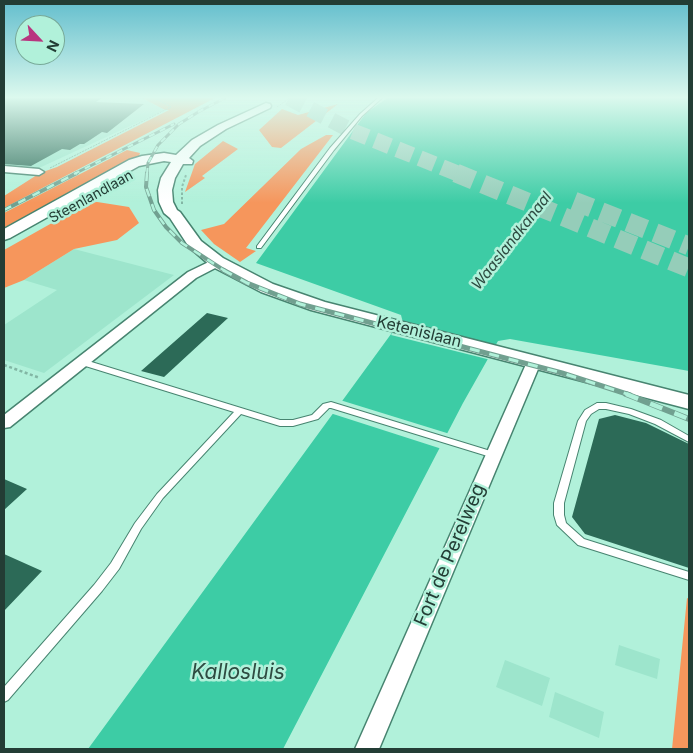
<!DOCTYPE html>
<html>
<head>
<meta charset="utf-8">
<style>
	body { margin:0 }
	#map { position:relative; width:693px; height:753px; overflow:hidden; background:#b1f1da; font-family:Inter,sans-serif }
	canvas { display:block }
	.frame { position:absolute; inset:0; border:5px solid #233d35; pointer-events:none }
	.north { position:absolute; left:15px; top:15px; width:50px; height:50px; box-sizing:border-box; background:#b1f1da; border:1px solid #78a998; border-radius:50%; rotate:115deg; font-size:14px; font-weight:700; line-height:20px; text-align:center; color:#233d35 }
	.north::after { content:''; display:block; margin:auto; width:18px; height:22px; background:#b8367f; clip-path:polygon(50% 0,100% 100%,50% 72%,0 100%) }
</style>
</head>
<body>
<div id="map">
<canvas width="693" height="753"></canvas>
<div class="frame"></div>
<div class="north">N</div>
</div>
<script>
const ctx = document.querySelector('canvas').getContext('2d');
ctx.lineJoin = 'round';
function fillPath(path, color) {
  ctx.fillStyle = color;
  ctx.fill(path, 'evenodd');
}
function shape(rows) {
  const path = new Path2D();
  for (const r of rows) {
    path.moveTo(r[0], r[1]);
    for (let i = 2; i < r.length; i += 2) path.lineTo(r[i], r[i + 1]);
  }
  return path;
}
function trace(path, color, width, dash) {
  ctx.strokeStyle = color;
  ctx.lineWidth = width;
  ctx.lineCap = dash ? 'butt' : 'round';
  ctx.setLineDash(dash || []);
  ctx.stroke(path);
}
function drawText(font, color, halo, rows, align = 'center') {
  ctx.font = font + ' Inter,sans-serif';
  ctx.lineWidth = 5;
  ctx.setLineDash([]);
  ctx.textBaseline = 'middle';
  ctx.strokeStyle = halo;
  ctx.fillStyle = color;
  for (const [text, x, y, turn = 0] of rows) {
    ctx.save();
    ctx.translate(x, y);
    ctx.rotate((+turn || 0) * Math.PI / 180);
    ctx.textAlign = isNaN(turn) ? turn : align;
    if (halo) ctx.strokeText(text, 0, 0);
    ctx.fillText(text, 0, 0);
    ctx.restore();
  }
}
fillPath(shape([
	[4,98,142,98,165,110,39,168,4,165],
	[74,249,174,275,44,373,4,360,4,325,57,290,24,280],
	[619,645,660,659,657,679,615,665],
	[505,660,550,678,542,706,496,687],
	[555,692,604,712,599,738,549,717]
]), '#9de5cc');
fillPath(shape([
	[142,98,215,98,4,208,4,196,40,173,57,167,169,110,165,110],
	[338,104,281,148,272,147,259,130,282,109,298,115],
	[326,135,333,135,246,248,256,251,240,262,214,244,201,230,224,224,301,149],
	[223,141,238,149,202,176,205,178,185,192,195,164],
	[127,150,140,153,139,156,4,231,4,213],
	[91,201,129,207,139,223,117,240,74,249,24,280,4,288,4,250],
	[687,598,689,599,689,749,672,749]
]), '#f6965c');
fillPath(shape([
	[387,98,689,98,689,371,510,339,498,341,463,403,283,749,88,749,402,319,401,315,256,263,366,113]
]), '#3dcca5');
fillPath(shape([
	[401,321,498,346,491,360,391,335],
	[340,400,450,434,442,449,330,413]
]), '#b1f1da');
fillPath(shape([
	[4,98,102,98,96,102,144,104,107,133,102,132,84,144,80,144,70,150,62,149,31,166,4,164],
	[207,313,228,318,164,377,141,371],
	[615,415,646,423,689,444,689,568,585,534,572,517,599,419],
	[4,479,27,489,4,510],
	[4,554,42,571,4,611]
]), '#2c6a57');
trace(shape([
	[289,98,352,131,459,174]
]), '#95cdb9', 16, [16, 8]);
trace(shape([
	[456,173,689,268],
	[574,201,689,246]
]), '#95cdb9', 19, [19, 10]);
const lane = shape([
	[378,98,382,98,362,116,334,150,261,248,257,248,257,246,330,148,360,114,378,98],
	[79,360,85,360,280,420,293,420,312,415,323,404,331,402,497,453,498,455,497,457,494,458,331,408,329,408,318,419,293,426,280,426,241,414,163,498,141,529,119,569,102,591,8,700,4,702,4,687,94,585,111,563,135,523,157,494,234,412,79,364,78,362,79,360],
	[597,403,606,403,631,409,661,420,689,436,689,442,655,424,629,414,606,409,599,409,591,414,586,421,564,503,564,515,566,523,584,539,689,572,689,580,578,545,557,525,554,515,554,503,578,421,585,410,597,403]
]);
const street = shape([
	[4,166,39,169,44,172,39,175,4,172,4,166],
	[217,258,221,259,223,262,221,265,196,278,10,427,4,428,4,415,188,272,217,258],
	[534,358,539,359,541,362,379,749,355,749,527,362,529,359,534,358]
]);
const secondary = shape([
	[266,103,270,104,271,106,270,108,226,129,200,146,189,158,193,161,192,164,183,164,175,178,172,190,173,202,177,210,180,212,201,241,223,258,273,284,325,302,689,395,689,409,311,310,261,292,211,266,189,247,170,218,164,213,159,202,158,190,161,178,171,162,164,161,139,166,10,238,4,240,4,229,129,160,142,156,164,153,176,155,192,140,218,125,266,103]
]);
trace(lane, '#478470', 2);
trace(street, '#478470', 3);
trace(secondary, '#478470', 3);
trace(shape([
	[277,107,290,98],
	[50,168,171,107,155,98]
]), '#82b6a4', 1, [2, 1]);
trace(shape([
	[182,204,182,187,186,175]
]), '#82b6a4', 2, [2.5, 2]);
trace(shape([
	[4,365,40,378]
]), '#82b6a4', 2.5, [3, 2.5]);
fillPath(lane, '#fff');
fillPath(street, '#fff');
fillPath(secondary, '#fff');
const railFar3 = shape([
	[198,112,225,98],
	[74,174,174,124],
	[147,174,148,163,158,145,179,124,203,109]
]);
const railFar2 = shape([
	[147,173,146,187,154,210,166,227,182,243,225,271],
	[4,210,77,173]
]);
const railFar1 = shape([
	[223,270,247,283,300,304,562,373,630,395]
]);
const rail = shape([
	[626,394,689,419]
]);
trace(railFar3, '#71a090', 3);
trace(railFar2, '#71a090', 4);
trace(railFar1, '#71a090', 5);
trace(rail, '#71a090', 6);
trace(railFar3, '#b1f1da', 2, [6]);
trace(railFar2, '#b1f1da', 2.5, [8]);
trace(railFar1, '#b1f1da', 3, [10]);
trace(rail, '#b1f1da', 4.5, [13]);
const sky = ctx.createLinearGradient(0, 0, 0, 203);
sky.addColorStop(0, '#63becd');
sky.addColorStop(0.48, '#dcf9ee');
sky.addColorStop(1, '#dcf9ee00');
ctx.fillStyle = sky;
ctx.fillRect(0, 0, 693, 203);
drawText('14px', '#233d35', '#b1f1da', [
	["Steenlandlaan",91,197,-29]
]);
drawText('italic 15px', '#2e4b41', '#b1f1da', [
	["Waaslandkanaal",512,241,-52]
]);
drawText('16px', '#233d35', '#b1f1da', [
	["Ketenislaan",419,332,14]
]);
drawText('19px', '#233d35', '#b1f1da', [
	["Fort de Perelweg",450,555,-67]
]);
drawText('italic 21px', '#2e4b41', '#b1f1da', [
	["Kallosluis",238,673]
]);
</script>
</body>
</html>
